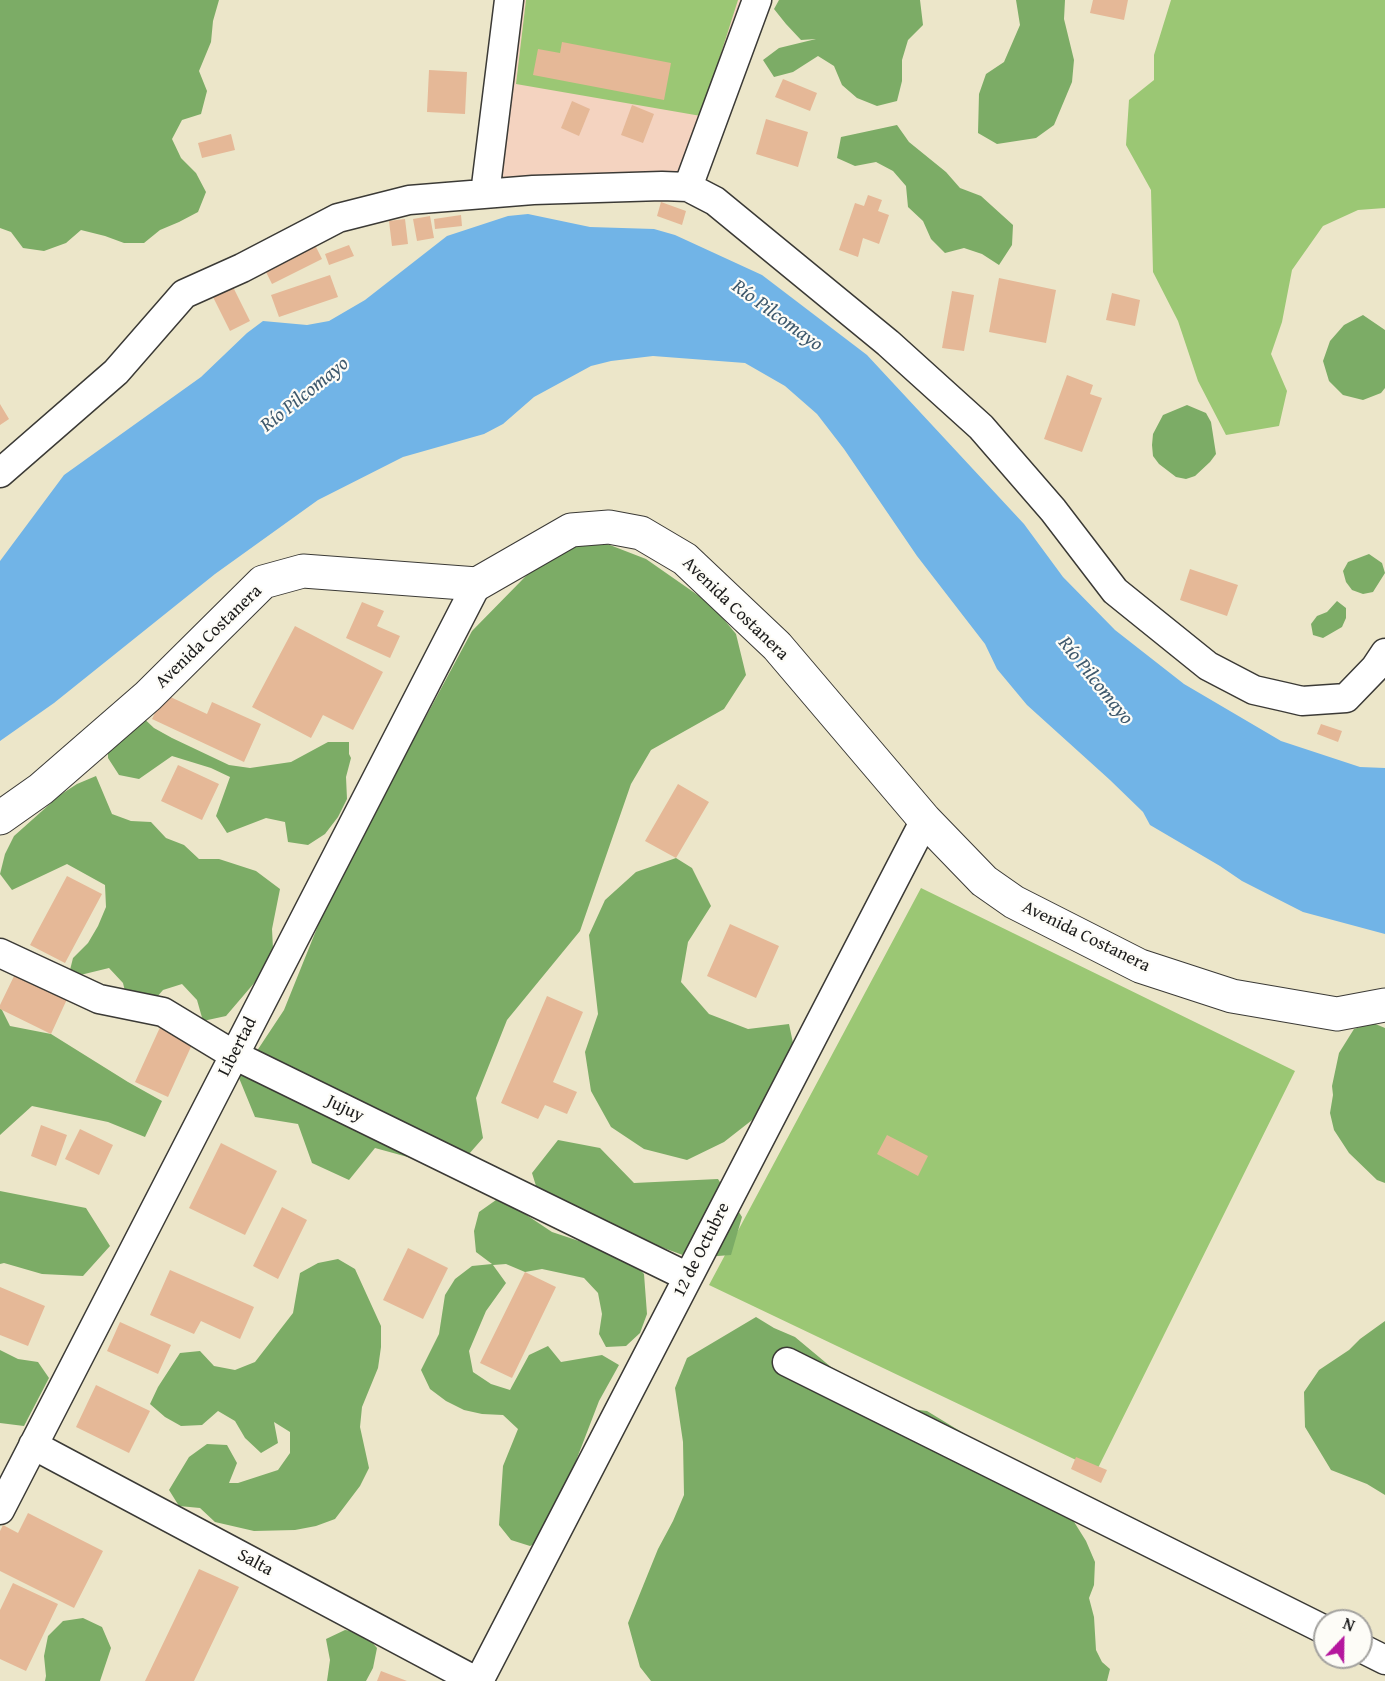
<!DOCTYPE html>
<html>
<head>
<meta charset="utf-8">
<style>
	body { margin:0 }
	#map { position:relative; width:1385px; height:1681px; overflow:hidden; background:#ece6c9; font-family:"Gentium Book Plus",serif }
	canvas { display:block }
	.north { position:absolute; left:1313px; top:1609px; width:60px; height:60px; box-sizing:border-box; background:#fdfcf7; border:2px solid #a3a29f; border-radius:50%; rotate:22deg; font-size:16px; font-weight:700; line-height:24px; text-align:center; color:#1c1c1c }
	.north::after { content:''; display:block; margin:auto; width:21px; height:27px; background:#b5179e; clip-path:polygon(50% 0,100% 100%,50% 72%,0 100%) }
</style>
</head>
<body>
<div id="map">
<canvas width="1385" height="1681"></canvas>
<div class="north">N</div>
</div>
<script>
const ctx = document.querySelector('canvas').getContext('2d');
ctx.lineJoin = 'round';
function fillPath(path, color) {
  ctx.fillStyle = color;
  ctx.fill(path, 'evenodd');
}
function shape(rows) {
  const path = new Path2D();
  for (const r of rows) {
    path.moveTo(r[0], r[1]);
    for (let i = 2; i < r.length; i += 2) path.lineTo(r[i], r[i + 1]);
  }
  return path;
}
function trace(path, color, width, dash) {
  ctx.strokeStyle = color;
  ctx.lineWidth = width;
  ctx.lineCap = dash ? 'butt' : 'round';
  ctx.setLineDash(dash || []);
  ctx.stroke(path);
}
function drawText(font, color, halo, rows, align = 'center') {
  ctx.font = font + ' "Gentium Book Plus",serif';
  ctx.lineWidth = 4.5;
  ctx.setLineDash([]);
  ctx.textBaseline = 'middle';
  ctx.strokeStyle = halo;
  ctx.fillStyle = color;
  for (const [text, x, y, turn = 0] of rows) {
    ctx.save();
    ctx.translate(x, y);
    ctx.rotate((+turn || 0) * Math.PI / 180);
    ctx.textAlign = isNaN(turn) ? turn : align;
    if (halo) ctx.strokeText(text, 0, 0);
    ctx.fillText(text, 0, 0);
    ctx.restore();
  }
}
fillPath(shape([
	[520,0,749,0,684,175,500,177]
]), '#f4d3c0');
fillPath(shape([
	[526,0,738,0,701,116,516,84],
	[1171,0,1385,0,1385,208,1358,210,1323,226,1292,270,1282,322,1271,354,1287,391,1279,426,1226,435,1198,381,1178,321,1153,272,1151,190,1126,145,1129,100,1154,80,1154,55],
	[921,888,1295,1071,1097,1470,709,1285]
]), '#9bc774');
fillPath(shape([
	[0,0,219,0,213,21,211,42,199,71,207,91,201,114,182,120,172,139,181,158,196,173,206,192,198,212,179,222,160,230,144,243,124,243,105,236,81,230,66,243,44,251,23,248,11,232,0,228],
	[779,0,920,0,923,25,908,40,902,60,902,81,897,101,877,106,857,98,842,85,834,66,818,56,793,72,774,77,763,60,779,48,816,39,801,40,786,24,774,9],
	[1016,0,1065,0,1064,19,1074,60,1072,82,1054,125,1036,138,997,144,978,133,979,94,986,74,1004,62,1020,25],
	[897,125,909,142,946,172,960,188,981,196,1013,225,1012,245,999,265,982,254,964,248,945,253,931,239,923,221,908,207,906,186,893,171,876,162,855,166,837,158,841,137],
	[1363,315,1385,330,1385,388,1381,393,1363,400,1343,395,1329,381,1323,361,1330,341,1344,325],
	[1187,405,1206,413,1211,422,1216,454,1210,462,1195,476,1186,479,1176,477,1159,464,1153,456,1152,445,1153,434,1163,415],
	[571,530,646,559,712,605,736,634,746,675,724,709,651,750,631,784,580,931,507,1020,476,1098,483,1138,455,1170,375,1148,349,1180,312,1163,298,1124,255,1117,239,1078,284,1010,365,809,415,737,472,631],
	[1369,554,1382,563,1385,573,1373,592,1363,594,1352,590,1346,582,1343,571,1348,562],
	[1337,601,1346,608,1346,618,1342,627,1323,638,1313,635,1311,624,1317,616,1327,612],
	[138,713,154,728,172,738,229,765,250,768,291,762,328,742,349,742,349,754,351,758,346,777,347,799,338,817,325,834,308,845,288,842,285,822,266,818,227,833,216,816,230,777,211,768,172,756,139,779,119,775,108,758,108,738],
	[96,776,112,814,131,821,151,822,166,838,184,845,199,859,219,859,256,871,280,889,272,929,273,949,267,968,226,1016,203,1021,197,1000,182,984,163,990,149,1006,128,1004,123,983,109,968,68,978,73,958,88,943,98,926,106,907,105,885,67,864,12,890,0,874,5,854,14,836,60,795,77,784],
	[676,858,692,868,711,906,688,942,681,982,709,1014,748,1029,789,1024,793,1043,781,1083,756,1117,724,1142,687,1160,644,1149,611,1127,591,1091,585,1052,598,1014,589,935,605,900,636,872],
	[0,1006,10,1026,51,1034,128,1082,162,1101,145,1137,108,1122,32,1106,0,1135],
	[1373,1023,1385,1028,1385,1183,1377,1180,1349,1153,1334,1130,1330,1113,1333,1095,1332,1086,1339,1053,1354,1029],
	[558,1140,600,1148,634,1183,718,1179,742,1217,731,1255,691,1258,617,1231,544,1212,532,1173],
	[0,1191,86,1208,110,1246,83,1276,42,1274,4,1263,0,1264],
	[496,1200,516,1208,552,1232,630,1258,644,1274,647,1314,640,1333,626,1346,606,1347,599,1334,602,1314,598,1293,584,1278,542,1269,525,1272,506,1264,493,1265,506,1283,486,1311,469,1351,473,1372,491,1384,510,1390,529,1355,548,1346,561,1362,602,1355,619,1365,599,1401,554,1518,549,1537,530,1546,511,1540,499,1525,503,1466,518,1429,503,1415,482,1414,464,1410,446,1401,430,1389,421,1370,439,1334,445,1295,455,1279,472,1266,492,1264,476,1252,474,1231,479,1212],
	[338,1259,355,1269,381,1326,381,1347,378,1368,362,1407,360,1427,369,1468,360,1486,335,1519,316,1526,295,1530,254,1531,215,1522,200,1508,179,1506,169,1490,189,1457,207,1444,227,1445,237,1463,229,1483,238,1483,278,1470,290,1453,290,1432,274,1422,278,1443,261,1453,245,1438,235,1421,218,1411,202,1425,181,1426,165,1417,150,1404,158,1387,180,1353,200,1351,214,1366,235,1370,255,1362,293,1313,300,1273,318,1263],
	[756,1317,774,1328,795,1337,831,1367,868,1389,911,1409,927,1411,973,1439,1066,1509,1086,1541,1095,1562,1094,1585,1089,1598,1094,1617,1096,1650,1102,1662,1110,1669,1107,1681,651,1681,640,1667,628,1623,658,1549,673,1521,684,1495,683,1442,675,1388,687,1358],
	[1385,1321,1385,1495,1367,1484,1331,1470,1305,1427,1304,1392,1319,1370,1349,1350,1360,1339],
	[0,1350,18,1359,38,1362,49,1378,24,1426,0,1423],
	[83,1618,102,1627,111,1648,100,1681,45,1681,46,1676,44,1656,48,1636,63,1621],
	[345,1630,364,1633,377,1648,373,1668,366,1681,327,1681,330,1660,326,1639]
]), '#7cac66');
fillPath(shape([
	[528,214,590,227,654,229,675,235,762,275,867,355,1024,524,1063,577,1115,630,1184,684,1281,741,1360,767,1385,768,1385,934,1303,912,1242,881,1220,866,1150,825,1143,812,1110,780,1027,705,997,669,985,644,917,556,844,449,817,414,785,386,745,363,653,356,611,361,591,366,534,397,503,424,484,434,403,457,318,500,215,574,54,703,0,741,0,561,64,475,201,377,247,333,263,321,307,325,329,321,365,300,447,236,508,216]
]), '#71b4e7');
fillPath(shape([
	[1093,0,1128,0,1124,20,1090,13],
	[562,42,671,63,664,100,533,75,538,49,560,53],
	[429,70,467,72,465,114,427,112],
	[783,79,817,93,810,111,775,97],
	[572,101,590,109,579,136,561,128],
	[632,105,654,114,643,143,621,135],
	[766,119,808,132,798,167,756,154],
	[231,134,235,150,202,158,198,143],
	[868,195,882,200,878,211,889,215,879,244,863,238,858,257,839,250,855,203,864,206],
	[661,202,686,211,682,225,657,216],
	[461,215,462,226,435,229,434,219],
	[430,216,434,238,417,241,413,219],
	[405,219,408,244,392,246,389,221],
	[312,239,322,259,272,284,262,264],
	[349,245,354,256,329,265,325,254],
	[330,275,338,297,279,317,271,295],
	[999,278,1056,290,1046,343,989,332],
	[230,281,250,321,230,331,210,291],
	[952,291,974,295,964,351,942,348],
	[1112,293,1140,300,1135,326,1106,320],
	[1067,375,1093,385,1090,394,1102,398,1082,452,1044,439],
	[0,404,9,419,0,425],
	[1190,569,1238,585,1227,616,1180,600],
	[362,602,384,611,377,626,400,636,390,658,346,638],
	[295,626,383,672,353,730,323,715,311,738,252,707],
	[164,694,207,714,212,702,261,724,244,762,152,719],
	[1321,724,1342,731,1338,742,1317,734],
	[178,765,219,784,202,820,161,801],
	[678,784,709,802,676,858,645,841],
	[67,876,102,894,65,963,30,945],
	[730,924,779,946,756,998,707,976],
	[16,972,68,997,51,1034,0,1009,0,1005],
	[547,996,583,1012,553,1082,577,1092,567,1114,545,1105,538,1119,501,1103],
	[162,1023,195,1038,168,1097,135,1082],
	[41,1125,67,1135,56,1166,31,1156],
	[80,1129,113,1145,99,1175,65,1159],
	[887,1135,928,1156,918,1176,877,1154],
	[221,1143,277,1171,245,1235,189,1208],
	[282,1207,307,1220,278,1279,253,1266],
	[408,1248,448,1268,423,1319,383,1300],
	[170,1270,254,1307,240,1339,201,1321,194,1334,150,1315],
	[525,1272,556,1287,512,1378,480,1363],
	[0,1287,45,1306,28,1346,0,1335],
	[120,1322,171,1345,158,1374,107,1351],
	[96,1385,150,1411,129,1453,76,1427],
	[1076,1457,1107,1470,1101,1483,1071,1469],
	[28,1513,103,1551,74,1608,0,1571,0,1531,3,1525,18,1533],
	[199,1569,239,1587,194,1681,145,1681],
	[13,1583,58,1604,26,1671,0,1659,0,1610],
	[381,1671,407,1681,377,1681]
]), '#e5b897');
const street = shape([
	[688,187,757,0],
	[485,194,509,0],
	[0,473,116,372,184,294,242,268,338,218,409,200,533,190,662,186,688,187,715,201,888,343,981,427,1053,510,1115,591,1208,666,1254,690,1285,697,1302,701,1346,698,1375,668,1385,653],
	[0,953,99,999,163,1012,234,1055,688,1277],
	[787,1362,1325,1630],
	[33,1445,476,1681],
	[0,1510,477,584],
	[1361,1648,1385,1660],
	[479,1681,925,820]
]);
const secondary = shape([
	[0,818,41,789,148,696,263,582,303,571,477,584,571,530,609,527,641,533,685,559,777,646,925,820,984,881,1014,902,1140,966,1232,996,1337,1014,1385,1005]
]);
trace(street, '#3b3a36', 31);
trace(secondary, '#3b3a36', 35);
trace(street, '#fff', 28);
trace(secondary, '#fff', 33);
drawText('18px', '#1c1c1c', '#fdfcf7', [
	["Avenida Costanera",735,609,44],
	["Avenida Costanera",209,637,-44],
	["Avenida Costanera",1086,937,26],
	["Libertad",238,1047,-63],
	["Jujuy",345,1109,26],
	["12 de Octubre",702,1250,-63],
	["Salta",255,1563,28]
]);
drawText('italic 20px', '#3e596d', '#fdfcf7', [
	["Río Pilcomayo",777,316,36],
	["Río Pilcomayo",305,395,-39],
	["Río Pilcomayo",1095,681,51]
]);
</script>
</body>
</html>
